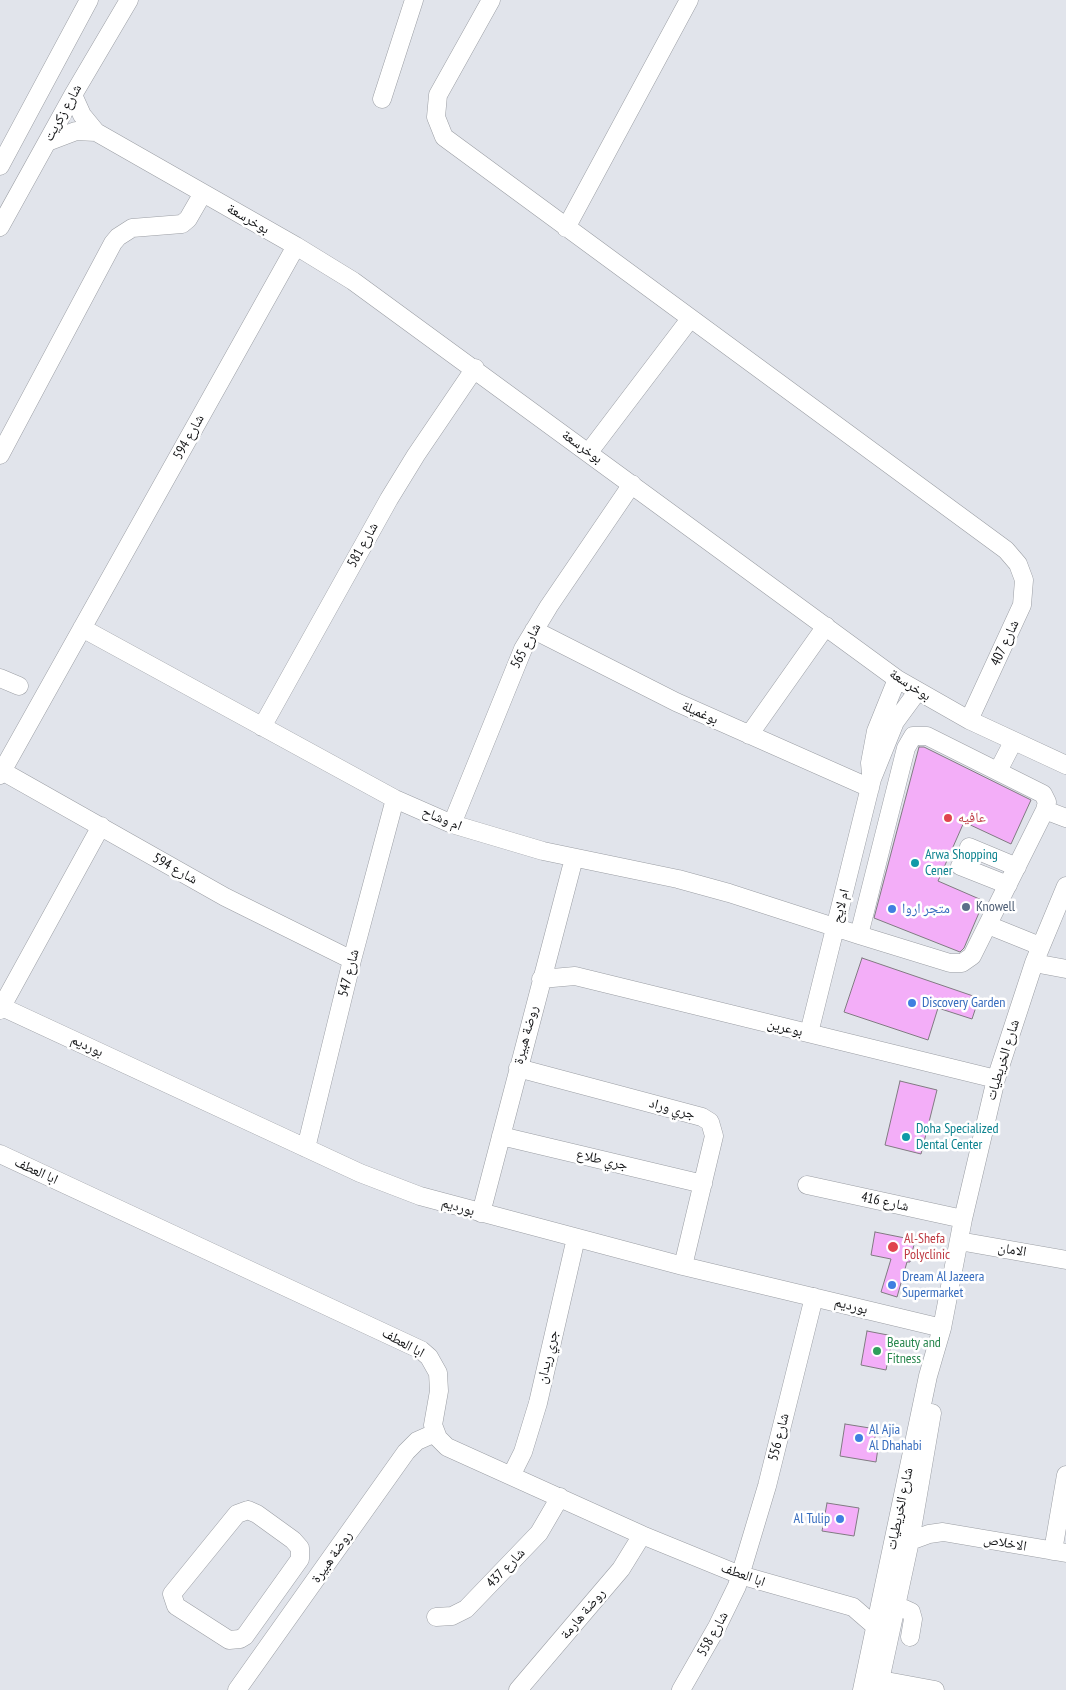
<!DOCTYPE html>
<html>
<head>
<meta charset="utf-8">
<style>
	body { margin:0 }
	canvas { display:block; background:#e1e4eb }
</style>
</head>
<body>
<canvas width="1066" height="1690"></canvas>
<script>
const ctx = document.querySelector('canvas').getContext('2d');
ctx.lineJoin = 'round';
function fillPath(path, color) {
  ctx.fillStyle = color;
  ctx.fill(path, 'evenodd');
}
function shape(rows) {
  const path = new Path2D();
  for (const r of rows) {
    path.moveTo(r[0], r[1]);
    for (let i = 2; i < r.length; i += 2) path.lineTo(r[i], r[i + 1]);
  }
  return path;
}
function trace(path, color, width, dash) {
  ctx.strokeStyle = color;
  ctx.lineWidth = width;
  ctx.lineCap = dash ? 'butt' : 'round';
  ctx.setLineDash(dash || []);
  ctx.stroke(path);
}
function drawText(font, color, halo, rows, align = 'center') {
  ctx.font = font + ' "PT Sans Narrow","Noto Naskh Arabic",sans-serif';
  ctx.lineWidth = 5;
  ctx.setLineDash([]);
  ctx.textBaseline = 'middle';
  ctx.strokeStyle = halo;
  ctx.fillStyle = color;
  for (const [text, x, y, turn = 0] of rows) {
    ctx.save();
    ctx.translate(x, y);
    ctx.rotate((+turn || 0) * Math.PI / 180);
    ctx.textAlign = isNaN(turn) ? turn : align;
    if (halo) ctx.strokeText(text, 0, 0);
    ctx.fillText(text, 0, 0);
    ctx.restore();
  }
}
const building = shape([
	[919,747,924,747,1031,800,1011,844,964,822,938,881,984,901,964,948,960,952,874,918,919,747],
	[862,958,979,998,972,1019,938,1008,928,1040,844,1012,862,958],
	[900,1081,937,1090,921,1154,885,1145,900,1081],
	[875,1232,915,1240,910,1262,907,1262,897,1297,881,1292,891,1259,871,1255,875,1232],
	[867,1331,893,1336,886,1370,861,1365,867,1331],
	[845,1424,876,1429,874,1447,878,1448,876,1462,840,1456,845,1424],
	[827,1503,859,1508,854,1536,822,1531,827,1503]
]);
fillPath(building, '#f3aef8');
trace(building, '#807b81', 1);
const minor = shape([
	[491,0,438,95,436,117,444,137,1006,550,1018,564,1024,580,1022,605,969,720],
	[73,95,82,115,96,132,296,246,353,281,897,679,969,720,1066,765],
	[382,99,414,0],
	[47,142,76,131,96,132],
	[0,166,89,0],
	[0,227,73,95,129,0],
	[566,228,689,0],
	[589,452,690,319],
	[0,455,113,243,118,237,132,228,182,224,188,219,203,193],
	[82,628,395,799,452,824,543,851,678,879,729,893,859,935,950,963,962,963,972,956,1045,810,1047,802,1043,794,927,736,913,736,906,748,859,935],
	[534,630,676,702,870,788],
	[0,678,19,686],
	[262,727,389,499,416,455,475,368],
	[749,735,826,626],
	[2,771,225,897,352,960],
	[998,771,1013,742],
	[871,774,870,763,876,731,897,679],
	[0,775,296,246],
	[1045,810,1066,818],
	[452,824,523,649,549,606,632,484],
	[969,847,1017,867],
	[960,866,1008,885],
	[988,925,1040,946],
	[1034,963,1066,969],
	[541,979,575,976,996,1079],
	[2,1007,360,1173,420,1196,683,1266,942,1328],
	[0,1010,101,826],
	[809,1033,872,779,895,722,917,692],
	[518,1068,702,1117,710,1122,714,1136,683,1266],
	[501,1136,703,1184],
	[306,1148,352,960,395,799],
	[0,1154,421,1350,429,1357,438,1373,439,1391,433,1425,438,1438,447,1447,642,1535,740,1575,853,1607,876,1627],
	[807,1185,963,1219],
	[481,1213,574,858],
	[959,1241,1066,1260],
	[512,1474,523,1452,538,1403,576,1238],
	[248,1510,257,1514,293,1540,300,1548,300,1559,245,1636,240,1639,229,1640,176,1606,172,1594,237,1514,248,1510],
	[910,1541,929,1534,943,1532,1066,1553],
	[1053,1551,1066,1475],
	[889,1602,911,1612,913,1619,910,1637],
	[436,1617,452,1616,466,1609,539,1533,560,1497],
	[870,1678,935,1690],
	[237,1690,406,1452,417,1441,435,1433],
	[518,1690,621,1569,642,1535],
	[681,1690,717,1627,737,1586,767,1486,814,1297],
	[862,1690,928,1376,942,1328,963,1219,996,1079,1034,963,1066,886],
	[878,1690,910,1541,932,1413]
]);
trace(minor, '#9b9ea4', 19);
trace(minor, '#fff', 18);
for (const [x, y, r, color] of [
	[948,818,5,"#e0444e"],
	[915,863,5,"#0f9aa8"],
	[966,907,5,"#5c6f8a"],
	[892,909,5,"#3f7fe0"],
	[912,1003,5,"#3f7fe0"],
	[906,1137,5,"#0f9aa8"],
	[893,1247,6,"#e0444e"],
	[892,1285,5,"#3f7fe0"],
	[877,1351,5,"#2e9e5b"],
	[859,1438,5,"#3f7fe0"],
	[840,1519,5,"#3f7fe0"]
]) {
  const dot = new Path2D();
  dot.arc(x, y, r, 0, 2 * Math.PI);
  ctx.fillStyle = color;
  ctx.fill(dot);
  trace(dot, '#fff', 2);
}
drawText('14px', '#131416', '#fff', [
	["شارع زكريت",63,113,-61],
	["بوخرسعة",248,219,30],
	["شارع 594",189,437,-61],
	["بوخرسعة",582,447,36],
	["شارع 581",363,545,-61],
	["شارع 407",1005,643,-65],
	["شارع 565",526,646,-62],
	["بوخرسعة",910,685,33],
	["بوغميلة",700,713,24],
	["ام وشاح",442,819,22],
	["شارع 594",175,869,29],
	["ام لايح",841,906,-76],
	["شارع 547",349,973,-76],
	["بوعرين",785,1028,14],
	["روضة هبيرة",526,1035,-75],
	["بورديم",87,1046,25],
	["شارع الخريطيات",1003,1060,-73],
	["جري وراد",672,1109,15],
	["جري طلاع",602,1160,13],
	["ابا العطف",36,1171,25],
	["شارع 416",885,1202,12],
	["بورديم",458,1207,16],
	["الامان",1012,1250,10],
	["بورديم",851,1306,14],
	["ابا العطف",403,1343,29],
	["جري ريدان",548,1357,-77],
	["شارع 556",779,1437,-76],
	["شارع الخريطيات",900,1509,-78],
	["الاخلاص",1005,1543,10],
	["روضة هبيرة",332,1557,-55],
	["شارع 437",506,1568,-46],
	["ابا العطف",743,1575,20],
	["روضة هارمة",583,1614,-50],
	["شارع 558",713,1634,-61]
]);
drawText('14px', '#be3a42', '#fff', [
	["عافيه",958,818],
	["Al-Shefa",904,1239],
	["Polyclinic",904,1255]
], 'left');
drawText('14px', '#0d838f', '#fff', [
	["Arwa Shopping",925,855],
	["Cener",925,871],
	["Doha Specialized",916,1129],
	["Dental Center",916,1145]
], 'left');
drawText('14px', '#4e5e75', '#fff', [
	["Knowell",976,907]
], 'left');
drawText('14px', '#366cbe', '#fff', [
	["متجر اروا",902,909],
	["Discovery Garden",922,1003],
	["Dream Al Jazeera",902,1277],
	["Supermarket",902,1293],
	["Al Ajia",869,1430],
	["Al Dhahabi",869,1446],
	["Al Tulip",830,1519,"right"]
], 'left');
drawText('14px', '#27864d', '#fff', [
	["Beauty and",887,1343],
	["Fitness",887,1359]
], 'left');
</script>
</body>
</html>
